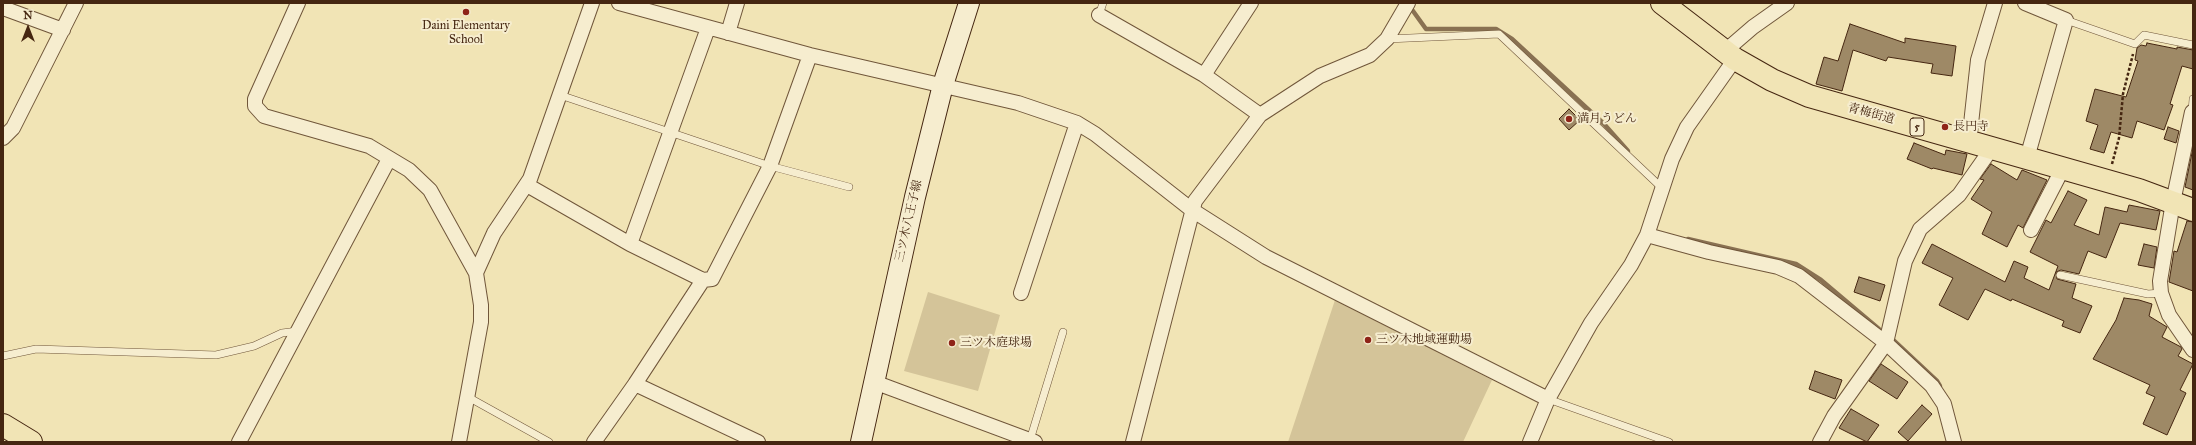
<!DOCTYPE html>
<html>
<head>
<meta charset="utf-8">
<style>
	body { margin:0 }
	#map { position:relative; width:2196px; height:445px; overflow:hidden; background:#f1e4b5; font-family:"IM FELL Great Primer",serif }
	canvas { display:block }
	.frame { position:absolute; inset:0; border:4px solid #452611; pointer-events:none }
	.north { position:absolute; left:8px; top:8px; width:40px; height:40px; -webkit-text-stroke:3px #f6edcf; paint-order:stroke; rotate:0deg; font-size:11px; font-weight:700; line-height:16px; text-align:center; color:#452611 }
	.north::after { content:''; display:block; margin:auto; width:14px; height:18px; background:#452611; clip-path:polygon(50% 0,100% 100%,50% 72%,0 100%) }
</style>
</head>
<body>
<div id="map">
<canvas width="2196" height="445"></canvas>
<div class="frame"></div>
<div class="north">N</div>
</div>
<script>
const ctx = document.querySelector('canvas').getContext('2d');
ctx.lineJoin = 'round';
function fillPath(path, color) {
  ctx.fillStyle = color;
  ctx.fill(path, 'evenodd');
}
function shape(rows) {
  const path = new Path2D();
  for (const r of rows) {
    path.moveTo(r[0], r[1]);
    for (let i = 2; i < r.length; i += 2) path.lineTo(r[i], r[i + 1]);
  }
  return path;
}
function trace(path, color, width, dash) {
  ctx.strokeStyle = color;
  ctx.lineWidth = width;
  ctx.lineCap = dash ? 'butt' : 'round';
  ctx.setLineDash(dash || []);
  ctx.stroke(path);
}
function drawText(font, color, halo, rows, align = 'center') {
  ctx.font = font + ' "IM FELL Great Primer","Noto Serif JP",serif';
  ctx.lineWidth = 4;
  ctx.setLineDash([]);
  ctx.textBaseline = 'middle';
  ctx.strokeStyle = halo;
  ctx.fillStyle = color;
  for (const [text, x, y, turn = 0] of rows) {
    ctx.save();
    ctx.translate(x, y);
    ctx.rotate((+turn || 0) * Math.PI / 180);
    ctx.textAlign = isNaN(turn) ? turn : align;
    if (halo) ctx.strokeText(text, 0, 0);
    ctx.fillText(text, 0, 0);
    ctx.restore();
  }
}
fillPath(shape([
	[928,292,1000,315,978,391,904,371],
	[1335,300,1492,380,1463,442,1288,442]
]), '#d4c499');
trace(shape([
	[1413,11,1426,29,1496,29,1512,39,1604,124,1628,151],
	[1688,239,1796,264,1821,280,1879,329],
	[1890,337,1937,381,1940,386]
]), '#897152', 4.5);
const building = shape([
	[1850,24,1905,43,1905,38,1956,46,1952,76,1931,73,1933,64,1888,57,1886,61,1853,50,1842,91,1816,84,1824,57,1838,61,1850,24],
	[2147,43,2177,49,2177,47,2193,50,2193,69,2182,66,2170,104,2173,105,2164,130,2137,121,2132,138,2111,132,2104,153,2090,149,2098,125,2086,121,2095,89,2126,97,2138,61,2135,60,2137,48,2141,45,2146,46,2147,43],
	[1569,109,1580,120,1569,130,1559,119,1569,109],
	[2168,127,2179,131,2176,143,2164,139,2168,127],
	[1914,143,1945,155,1946,150,1967,154,1962,175,1933,168,1932,169,1907,159,1914,143],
	[2193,148,2193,190,2185,187,2193,148],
	[1991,164,2017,180,2022,170,2047,180,2023,228,2018,225,2007,247,1982,234,1992,212,1971,199,1984,180,1980,179,1991,164],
	[2068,191,2087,200,2074,225,2099,235,2105,207,2127,212,2129,205,2160,211,2156,230,2120,223,2106,258,2088,251,2079,274,2061,270,2056,272,2057,279,2076,284,2072,298,2092,306,2080,333,2062,326,2064,321,2012,299,2011,301,1985,289,1968,320,1939,305,1953,278,1922,263,1932,244,2005,282,2014,261,2028,267,2024,278,2049,290,2058,266,2030,252,2046,220,2051,223,2068,191],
	[2187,221,2193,222,2193,291,2169,282,2174,251,2177,252,2187,221],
	[2144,244,2157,247,2154,268,2138,265,2144,244],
	[1859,277,1885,285,1880,301,1854,292,1859,277],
	[2124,298,2139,300,2152,304,2149,316,2167,327,2162,337,2181,347,2182,349,2178,356,2193,364,2180,390,2186,393,2167,435,2143,424,2155,397,2146,393,2150,385,2093,359,2116,320,2124,298],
	[1881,364,1908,382,1897,399,1869,381,1881,364],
	[1815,371,1842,380,1835,399,1809,389,1815,371],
	[1922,405,1932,414,1908,441,1898,432,1922,405],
	[1851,409,1879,425,1867,442,1839,428,1851,409]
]);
fillPath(building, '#9e8966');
trace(building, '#452611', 1);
const service = shape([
	[1099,15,1103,3],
	[2066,20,2135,44,2144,35,2193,45],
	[1387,39,1499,34,1662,188],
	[560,95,770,166,849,187],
	[2192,112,2193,99],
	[2060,275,2148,294,2161,293],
	[3,356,36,349,216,355,254,346,282,333,298,331],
	[468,397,549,442],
	[1548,399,1669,442],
	[1030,440,1063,332]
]);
const minor = shape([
	[298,3,255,99,255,106,264,116,369,146,409,170,430,190,476,273,481,305,481,322,459,442],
	[619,3,810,55,1018,103,1077,123,1095,134,1192,210,1266,257,1548,399],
	[2025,3,2066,20,2027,158],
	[3,8,63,30],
	[1099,15,1204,75,1260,115],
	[728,33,737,3],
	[1724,52,1753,27,1787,3],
	[1204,75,1251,3],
	[2192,112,2173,202,2160,281,2161,293,2169,315,2193,350],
	[3,138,13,128,76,3],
	[1969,142,1978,60,1995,3],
	[527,185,630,244,703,280,712,279,770,166,810,55],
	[2031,230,2063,168],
	[1647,235,1709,252,1778,267,1799,276,1886,343,1932,386,1944,404,1954,442],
	[630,244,708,28],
	[476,273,494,233,530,179,592,3],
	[1021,293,1077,123],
	[874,382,1035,442],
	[635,384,758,442],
	[239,442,389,159],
	[594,442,635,384,703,280],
	[1133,442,1195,201,1260,115,1320,76,1370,55,1387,39,1408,3],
	[1530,442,1548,399,1591,323,1631,265,1647,235,1672,159,1687,127,1735,59],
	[1820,442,1834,416,1886,343,1905,261,1920,229,1959,195,1992,148]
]);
const secondary = shape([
	[861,442,915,197,943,85,969,3]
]);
const primary = shape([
	[1662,3,1735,59,1772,80,1809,96,2139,190,2193,210],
	[3,425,31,442]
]);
trace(service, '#70563a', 8);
trace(minor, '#70563a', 16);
trace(secondary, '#452611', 22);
trace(primary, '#452611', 24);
trace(shape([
	[2112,164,2119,138,2123,94,2133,54]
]), '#452611', 2.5, [3, 2]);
trace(service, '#f6edcf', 7);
trace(minor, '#f6edcf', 14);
trace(secondary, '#f6edcf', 20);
trace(primary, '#f1e4b5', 22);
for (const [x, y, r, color] of [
	[466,12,4,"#8f2418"],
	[1569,119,4,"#8f2418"],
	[1945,127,4,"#8f2418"],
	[1368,340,4,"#8f2418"],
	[952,343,4,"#8f2418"]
]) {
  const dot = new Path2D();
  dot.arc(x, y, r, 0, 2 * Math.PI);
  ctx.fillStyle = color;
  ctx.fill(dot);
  trace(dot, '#f6edcf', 1.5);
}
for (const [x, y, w] of [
	[1917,127,14]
]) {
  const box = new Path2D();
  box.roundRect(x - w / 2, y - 9, w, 18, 3);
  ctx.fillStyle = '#f6edcf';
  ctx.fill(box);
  trace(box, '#452611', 1);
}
drawText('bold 11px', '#452611', null, [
	["5",1917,127]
]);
drawText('12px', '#452611', '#f6edcf', [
	["Daini Elementary",466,26,"center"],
	["School",466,40,"center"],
	["満月うどん",1577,119],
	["長円寺",1953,127],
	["三ツ木地域運動場",1376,340],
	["三ツ木庭球場",960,343]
], 'left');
drawText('12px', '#452611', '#f6edcf', [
	["青梅街道",1871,114,15],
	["三ツ木八王子線",909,221,-77]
]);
</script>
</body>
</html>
